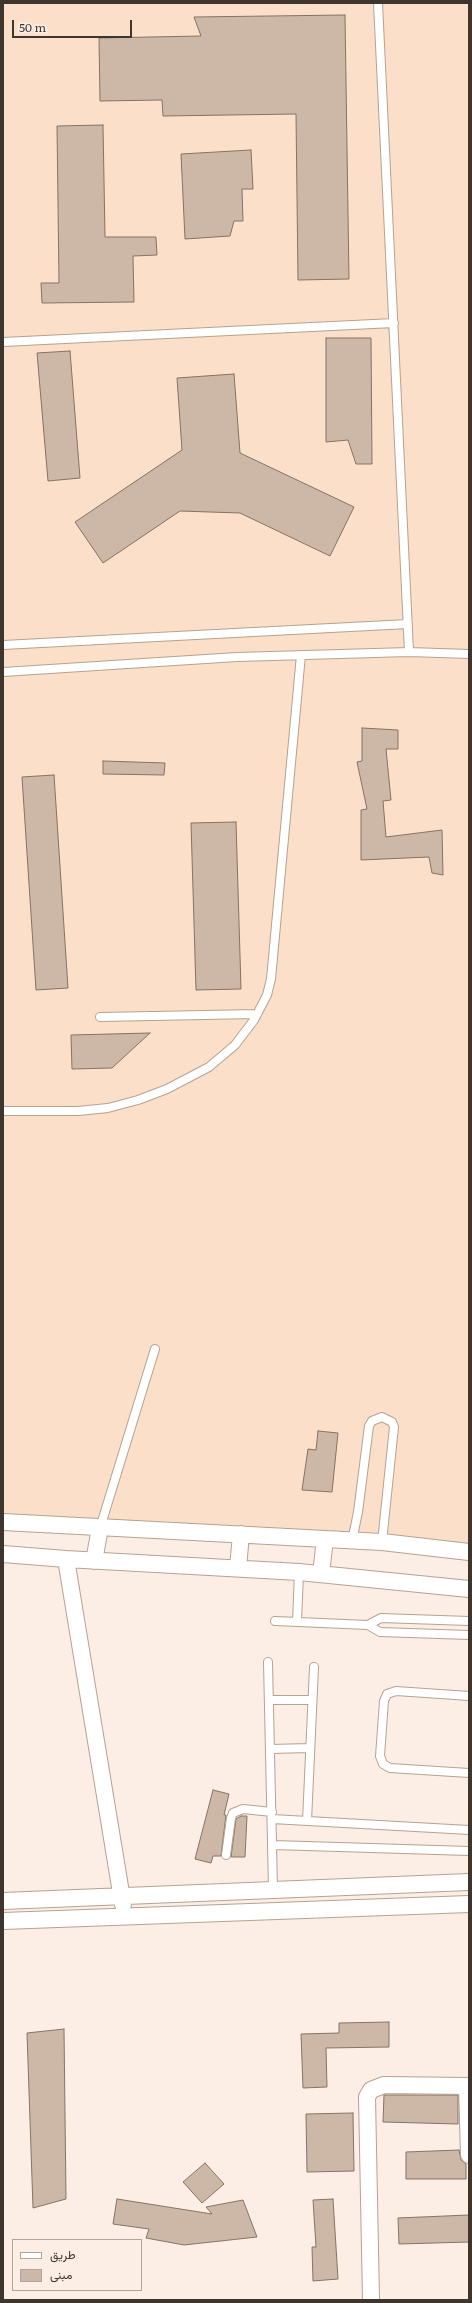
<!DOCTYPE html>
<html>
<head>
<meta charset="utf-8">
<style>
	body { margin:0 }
	#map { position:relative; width:472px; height:2303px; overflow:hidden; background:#fceee4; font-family:Literata,Vazirmatn,serif }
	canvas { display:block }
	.frame { position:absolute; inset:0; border:4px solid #3e352f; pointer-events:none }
	.legend { position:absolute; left:12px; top:2239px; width:130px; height:52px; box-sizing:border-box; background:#fceee4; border:1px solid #b0a49c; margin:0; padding:5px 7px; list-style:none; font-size:12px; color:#3e352f }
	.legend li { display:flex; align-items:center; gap:8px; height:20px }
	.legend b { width:20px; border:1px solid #b0a49c }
	.scale { position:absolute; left:12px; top:20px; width:120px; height:18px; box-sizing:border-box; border:2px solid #3e352f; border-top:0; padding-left:5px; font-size:12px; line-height:14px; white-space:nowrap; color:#3e352f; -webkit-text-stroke:3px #fceee4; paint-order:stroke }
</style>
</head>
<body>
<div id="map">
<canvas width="472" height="2303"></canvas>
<div class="frame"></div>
<ul class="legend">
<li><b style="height:5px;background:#fff"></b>طريق</li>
<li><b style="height:11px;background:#cdb8a8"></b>مبنى</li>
</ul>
<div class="scale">50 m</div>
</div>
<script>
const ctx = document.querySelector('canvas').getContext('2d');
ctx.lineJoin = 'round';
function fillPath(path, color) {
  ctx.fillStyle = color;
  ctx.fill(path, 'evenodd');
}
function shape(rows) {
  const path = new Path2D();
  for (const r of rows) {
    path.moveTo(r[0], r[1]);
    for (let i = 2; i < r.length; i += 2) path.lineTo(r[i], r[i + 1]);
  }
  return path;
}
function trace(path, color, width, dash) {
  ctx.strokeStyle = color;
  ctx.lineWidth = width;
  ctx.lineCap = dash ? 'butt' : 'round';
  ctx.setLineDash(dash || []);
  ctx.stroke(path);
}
fillPath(shape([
	[3,3,469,3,469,1557,3,1523]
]), '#fbdfc8');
const building = shape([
	[345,15,349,279,298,280,296,114,163,116,162,100,100,101,99,38,201,36,194,17,345,15],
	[103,125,105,237,156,237,157,255,133,256,134,302,42,303,41,283,59,283,57,126,103,125],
	[251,150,253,189,242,189,243,221,234,221,230,236,185,239,181,154,251,150],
	[326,338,371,338,372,464,356,464,348,440,326,442,326,338],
	[70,351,80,478,48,481,37,353,70,351],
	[234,374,240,453,354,507,330,556,240,513,180,511,103,563,75,522,182,450,177,378,234,374],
	[362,728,398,730,398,749,386,749,391,800,383,801,386,837,442,830,443,875,432,873,429,857,361,860,361,810,367,809,357,762,362,761,362,728],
	[103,761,165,763,164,775,103,774,103,761],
	[54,775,68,988,36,990,22,777,54,775],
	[236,822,241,989,196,990,191,823,236,822],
	[150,1033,112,1068,72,1069,71,1035,150,1033],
	[318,1431,338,1433,332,1492,302,1490,308,1449,316,1450,318,1431],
	[213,1790,229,1794,224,1815,226,1815,221,1856,213,1856,211,1863,195,1859,213,1790],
	[241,1816,247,1816,245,1857,231,1857,236,1819,241,1816],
	[389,2022,389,2047,326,2048,327,2087,303,2088,301,2034,339,2033,339,2023,389,2022],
	[64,2029,66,2199,33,2208,27,2033,64,2029],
	[384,2095,458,2095,458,2124,383,2122,384,2095],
	[353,2113,354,2171,307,2172,306,2114,353,2113],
	[459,2150,461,2160,466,2164,466,2179,406,2179,406,2152,459,2150],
	[205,2163,224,2184,202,2203,183,2182,205,2163],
	[117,2199,212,2214,206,2207,243,2200,257,2237,184,2245,146,2238,149,2229,113,2224,117,2199],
	[333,2199,338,2279,313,2281,312,2247,316,2247,313,2200,333,2199],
	[469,2215,469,2242,399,2244,398,2218,469,2215]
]);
fillPath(building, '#cdb8a8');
trace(building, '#867364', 1);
const service = shape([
	[378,3,409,652],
	[3,342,394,323],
	[3,645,408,624],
	[3,672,237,657,409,652,469,654],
	[100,1017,257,1014],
	[3,1111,78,1111,108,1108,138,1100,167,1089,209,1067,235,1045,254,1020,267,995,271,979,301,655],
	[100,1528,155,1349],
	[352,1541,358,1512,369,1426,372,1421,382,1417,392,1422,394,1427,382,1542],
	[275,1621,368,1625,380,1632,469,1635],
	[297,1622,299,1572],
	[368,1625,381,1618,469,1621],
	[268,1662,273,1889],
	[469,1696,396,1691,387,1694,384,1701,380,1756,383,1764,390,1768,469,1773],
	[269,1700,312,1700],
	[270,1749,310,1748],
	[272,1819,469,1830],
	[307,1821,314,1667],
	[273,1845,469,1851],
	[226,1855,231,1818,233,1813,243,1809,272,1812]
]);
const minor = shape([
	[3,1522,382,1542,469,1552],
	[3,1554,66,1559,299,1572,469,1589],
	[66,1559,123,1905],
	[94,1561,100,1528],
	[238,1568,241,1534],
	[321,1574,325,1539],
	[3,1901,469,1882],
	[3,1921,469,1904],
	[467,2086,469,2155],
	[371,2300,367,2097,371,2090,384,2085,469,2086]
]);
trace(service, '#b6a291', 10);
trace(minor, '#b6a291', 18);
trace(service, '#fff', 8);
trace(minor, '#fff', 16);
</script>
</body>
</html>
